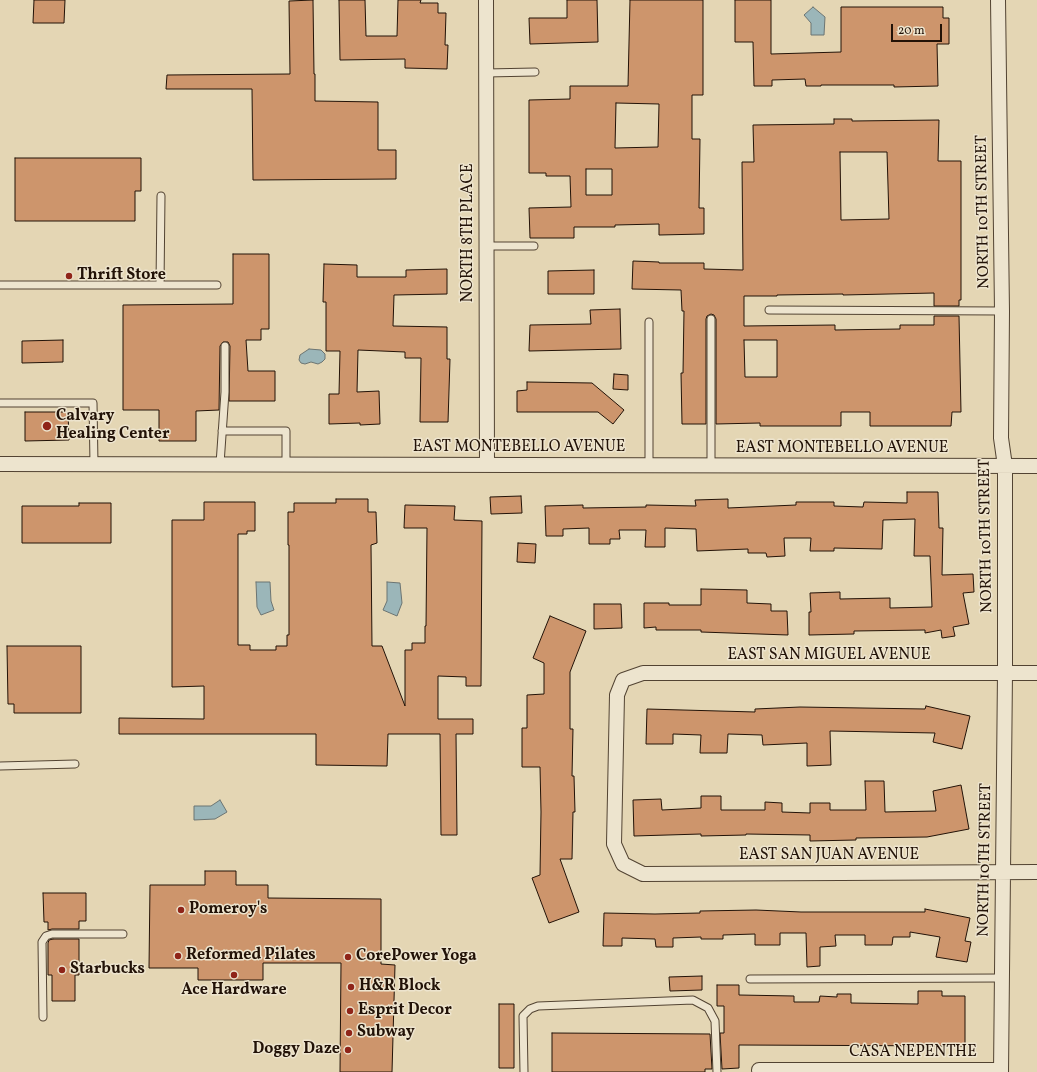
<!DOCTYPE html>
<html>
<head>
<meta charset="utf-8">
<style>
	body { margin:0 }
	#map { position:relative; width:1037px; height:1072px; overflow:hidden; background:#e4d6b4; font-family:Vollkorn,serif }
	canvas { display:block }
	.scale { position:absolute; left:891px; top:24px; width:51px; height:18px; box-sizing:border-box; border:2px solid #221207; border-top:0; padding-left:5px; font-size:12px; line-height:14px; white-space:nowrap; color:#221207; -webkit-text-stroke:3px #ede4ce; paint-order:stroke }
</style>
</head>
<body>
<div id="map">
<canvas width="1037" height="1072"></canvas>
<div class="scale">20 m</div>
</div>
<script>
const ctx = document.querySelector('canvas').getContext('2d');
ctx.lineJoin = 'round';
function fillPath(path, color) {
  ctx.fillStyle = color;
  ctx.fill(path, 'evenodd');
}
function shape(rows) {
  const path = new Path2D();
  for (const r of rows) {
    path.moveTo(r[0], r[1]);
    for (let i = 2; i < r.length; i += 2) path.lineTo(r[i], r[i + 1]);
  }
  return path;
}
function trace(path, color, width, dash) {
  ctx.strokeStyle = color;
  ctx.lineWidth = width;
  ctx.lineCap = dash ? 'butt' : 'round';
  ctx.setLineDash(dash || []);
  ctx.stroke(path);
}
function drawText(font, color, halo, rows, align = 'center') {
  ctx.font = font + ' Vollkorn,serif';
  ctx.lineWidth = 3;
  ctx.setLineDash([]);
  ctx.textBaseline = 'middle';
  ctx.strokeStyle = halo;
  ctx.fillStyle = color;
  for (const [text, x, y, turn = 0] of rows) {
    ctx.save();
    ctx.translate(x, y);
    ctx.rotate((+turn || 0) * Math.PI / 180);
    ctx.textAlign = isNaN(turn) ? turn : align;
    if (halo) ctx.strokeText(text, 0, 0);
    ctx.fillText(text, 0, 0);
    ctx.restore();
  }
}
const water = shape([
	[813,7,825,17,824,35,811,35,811,23,804,15,813,7],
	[309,349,321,350,325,354,325,359,322,362,318,364,311,362,305,364,301,363,299,360,300,355,309,349],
	[256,582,270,582,271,601,274,610,261,615,257,607,256,582],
	[387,582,400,583,402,603,397,616,383,610,387,601,387,582],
	[220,800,227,812,215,819,194,820,194,806,211,806,220,800]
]);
fillPath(water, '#9bb6b9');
trace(water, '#6b7472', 1);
const building = shape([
	[34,0,65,0,64,23,33,23,34,0],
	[313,0,314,74,315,74,315,101,378,102,378,150,396,150,396,179,253,180,252,89,166,89,167,75,290,74,289,1,313,0],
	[339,0,365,0,366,36,397,36,398,0,421,0,420,3,438,3,438,13,446,13,445,45,448,45,447,69,405,68,405,59,340,60,339,0],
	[567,0,597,0,598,42,530,44,529,18,567,18,567,0],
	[630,0,703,0,703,95,692,95,692,139,700,139,699,208,704,208,704,234,659,235,659,224,615,225,615,227,574,227,574,238,530,238,529,208,571,207,570,176,546,176,546,173,529,173,529,100,570,99,570,86,628,86,630,0],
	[616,103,659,104,658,147,615,148,616,103],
	[586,169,612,169,612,195,586,195,586,169],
	[735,0,771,0,771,54,841,52,841,7,943,7,943,18,949,18,949,44,937,44,938,86,894,87,894,85,821,85,821,86,806,86,805,79,772,80,772,86,754,86,753,42,735,42,735,0],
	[834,119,852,119,852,121,939,120,938,161,961,161,961,300,959,300,959,306,934,306,934,293,843,295,843,294,777,295,777,296,744,296,744,326,835,325,835,330,900,329,900,325,934,325,934,316,959,316,961,412,952,412,951,426,870,426,870,412,841,412,841,426,760,426,760,423,716,424,716,319,714,315,711,314,707,316,706,319,706,424,682,424,681,373,683,373,684,311,682,311,681,290,632,289,633,261,659,262,659,263,704,263,704,269,743,270,742,162,754,162,753,125,834,124,834,119],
	[840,152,887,152,889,219,841,220,840,152],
	[744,340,777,340,777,377,745,377,744,340],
	[15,158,141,158,141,191,135,191,135,221,15,221,15,158],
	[233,254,269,254,269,329,261,329,261,340,246,340,248,371,275,371,275,401,229,401,230,346,228,342,223,342,220,346,219,410,196,411,196,441,159,441,159,410,123,410,123,305,233,304,233,254],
	[324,264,357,265,357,277,406,277,406,270,447,269,447,294,394,295,393,326,447,327,447,359,450,359,448,422,420,422,421,358,405,358,405,352,358,350,357,392,379,391,380,424,360,425,360,423,329,424,329,394,339,394,340,351,326,351,326,302,323,302,324,264],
	[594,270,594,294,548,294,548,271,594,270],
	[620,309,621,349,529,351,530,325,591,324,590,310,620,309],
	[63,340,63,362,22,363,22,341,63,340],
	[614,374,628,375,628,390,613,389,614,374],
	[527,382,592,383,624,410,613,424,598,412,517,412,517,391,527,390,527,382],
	[25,412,68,412,69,440,25,441,25,412],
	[907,492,938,492,939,528,943,528,942,575,973,574,974,592,963,593,969,624,953,627,955,636,942,638,941,630,925,633,925,630,854,631,854,634,809,635,809,612,811,612,810,593,840,592,840,599,890,598,890,608,932,607,930,556,914,556,915,519,883,520,882,549,834,548,834,551,810,551,811,538,784,538,785,556,767,557,766,553,748,553,748,549,697,551,696,529,665,528,665,547,645,547,646,530,619,530,620,539,610,539,610,544,589,544,589,528,563,529,563,536,546,536,545,506,583,505,583,508,646,507,646,505,696,506,695,500,728,499,728,508,796,505,796,502,834,502,834,506,863,507,864,502,907,503,907,492],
	[521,496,522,513,491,514,490,497,521,496],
	[336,499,368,499,368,512,376,512,377,543,371,545,372,646,382,646,405,706,405,650,412,650,412,643,425,643,425,626,426,626,427,528,404,528,405,505,455,506,454,520,482,521,481,686,466,686,466,677,438,676,438,719,473,719,473,734,456,734,457,835,441,835,440,734,388,734,387,766,316,765,316,734,119,734,119,718,204,719,204,686,172,687,172,520,204,520,204,502,255,502,255,531,247,531,247,534,238,534,238,645,250,645,250,650,276,650,276,646,287,646,287,635,289,635,289,545,288,545,288,512,294,512,294,503,336,503,336,499],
	[79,503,111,503,111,543,22,543,22,506,79,506,79,503],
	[518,543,536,544,535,563,517,562,518,543],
	[701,589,747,590,747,603,771,604,771,611,787,611,788,635,701,632,701,630,656,630,656,627,644,628,644,603,669,603,669,605,701,605,701,589],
	[594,604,621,604,622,628,594,629,594,604],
	[550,616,586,631,570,672,570,729,573,729,572,776,574,776,575,812,573,812,572,859,560,859,579,912,549,923,532,878,540,875,541,812,540,767,522,767,522,728,527,728,527,695,544,694,544,663,533,658,550,616],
	[7,646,81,646,81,713,14,713,14,704,8,704,7,646],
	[926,706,970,716,962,749,933,742,935,733,830,731,831,765,807,766,807,743,763,745,762,735,728,734,727,753,700,753,701,735,673,734,673,744,646,744,647,709,755,712,755,709,800,707,925,709,926,706],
	[865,781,884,781,885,812,936,811,933,791,961,785,969,829,927,837,856,838,856,840,810,841,810,835,746,834,746,835,701,836,701,834,634,836,633,800,661,799,662,810,701,808,701,796,721,796,721,810,765,810,765,802,782,803,782,812,810,813,810,803,830,803,830,810,866,810,865,781],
	[205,871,236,871,236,885,268,885,268,898,381,899,381,964,395,965,392,1072,340,1072,341,963,263,963,263,980,198,980,198,968,149,968,150,885,205,885,205,871],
	[43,893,86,893,86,921,79,921,79,929,52,929,48,930,48,922,44,922,43,893],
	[925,909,970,918,965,941,971,942,967,962,936,957,940,937,910,932,910,937,893,937,892,945,865,945,865,935,835,935,836,946,820,947,820,966,807,967,806,933,780,933,780,945,755,945,755,934,723,935,723,939,701,939,701,937,673,938,673,947,656,947,655,939,622,938,622,946,603,946,604,913,655,914,700,913,700,911,756,910,801,912,925,912,925,909],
	[53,939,79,939,79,975,75,975,75,1001,52,1001,52,975,48,975,48,943,49,940,53,939],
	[702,976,702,990,670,991,669,977,702,976],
	[717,985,739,985,739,995,794,996,794,1002,819,1002,820,996,837,997,837,994,851,994,851,1003,918,1004,918,991,942,991,942,996,965,996,965,1046,739,1045,739,1068,722,1069,720,1033,724,1033,724,1006,717,1006,717,985],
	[499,1004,514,1004,514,1068,499,1068,499,1004],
	[552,1033,710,1034,712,1069,705,1069,705,1072,552,1072,552,1033]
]);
fillPath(building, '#cd956c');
trace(building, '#221207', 1);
const service = shape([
	[486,73,535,72],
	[161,196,160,285,217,285],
	[486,246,534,246],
	[0,285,160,285],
	[769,310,1002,311],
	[649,322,649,466],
	[0,403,93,403,94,464],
	[222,431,286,431,286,465],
	[220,464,225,392,225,346],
	[711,466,711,319],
	[0,766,75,764],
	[750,979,1001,978],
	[43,1017,42,942,46,936,52,934,123,934],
	[524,1072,523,1016,530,1009,538,1006,693,1000,708,1008,715,1021,717,1072]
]);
const minor = shape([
	[486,0,487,465],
	[998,0,1002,311,1001,438,1005,466,1005,672,1001,1072],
	[0,464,1037,466],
	[1037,673,643,673,623,680,617,695,614,844,623,864,643,874,1037,872],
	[759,1070,1001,1070]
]);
trace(service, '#524332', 9);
trace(minor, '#524332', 16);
trace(service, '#ede4ce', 7);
trace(minor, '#ede4ce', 14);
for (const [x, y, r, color] of [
	[69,276,4,"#8f2418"],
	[47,426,5,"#8f2418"],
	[181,910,4,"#8f2418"],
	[178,956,4,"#8f2418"],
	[348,957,4,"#8f2418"],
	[62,970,4,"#8f2418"],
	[234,975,4,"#8f2418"],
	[351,987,4,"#8f2418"],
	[350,1011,4,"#8f2418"],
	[349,1033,4,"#8f2418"],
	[348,1050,4,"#8f2418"]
]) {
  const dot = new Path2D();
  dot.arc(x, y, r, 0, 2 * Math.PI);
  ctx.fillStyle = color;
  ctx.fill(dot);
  trace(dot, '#ede4ce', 1.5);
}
drawText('16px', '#221207', '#ede4ce', [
	["NORTH 10TH STREET",984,212,-91],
	["NORTH 8TH PLACE",469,233,-90],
	["EAST MONTEBELLO AVENUE",519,448],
	["EAST MONTEBELLO AVENUE",842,449],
	["NORTH 10TH STREET",987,536,-91],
	["EAST SAN MIGUEL AVENUE",829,656],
	["EAST SAN JUAN AVENUE",829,856],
	["NORTH 10TH STREET",986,860,-89],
	["CASA NEPENTHE",913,1053]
]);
drawText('bold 16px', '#221207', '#ede4ce', [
	["Thrift Store",77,276],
	["Calvary",56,417],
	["Healing Center",56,435],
	["Pomeroy's",189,910],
	["Reformed Pilates",186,956],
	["CorePower Yoga",356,957],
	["Starbucks",70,970],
	["H&R Block",359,987],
	["Ace Hardware",234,991,"center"],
	["Esprit Decor",358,1011],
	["Subway",357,1033],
	["Doggy Daze",340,1050,"right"]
], 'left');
</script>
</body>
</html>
